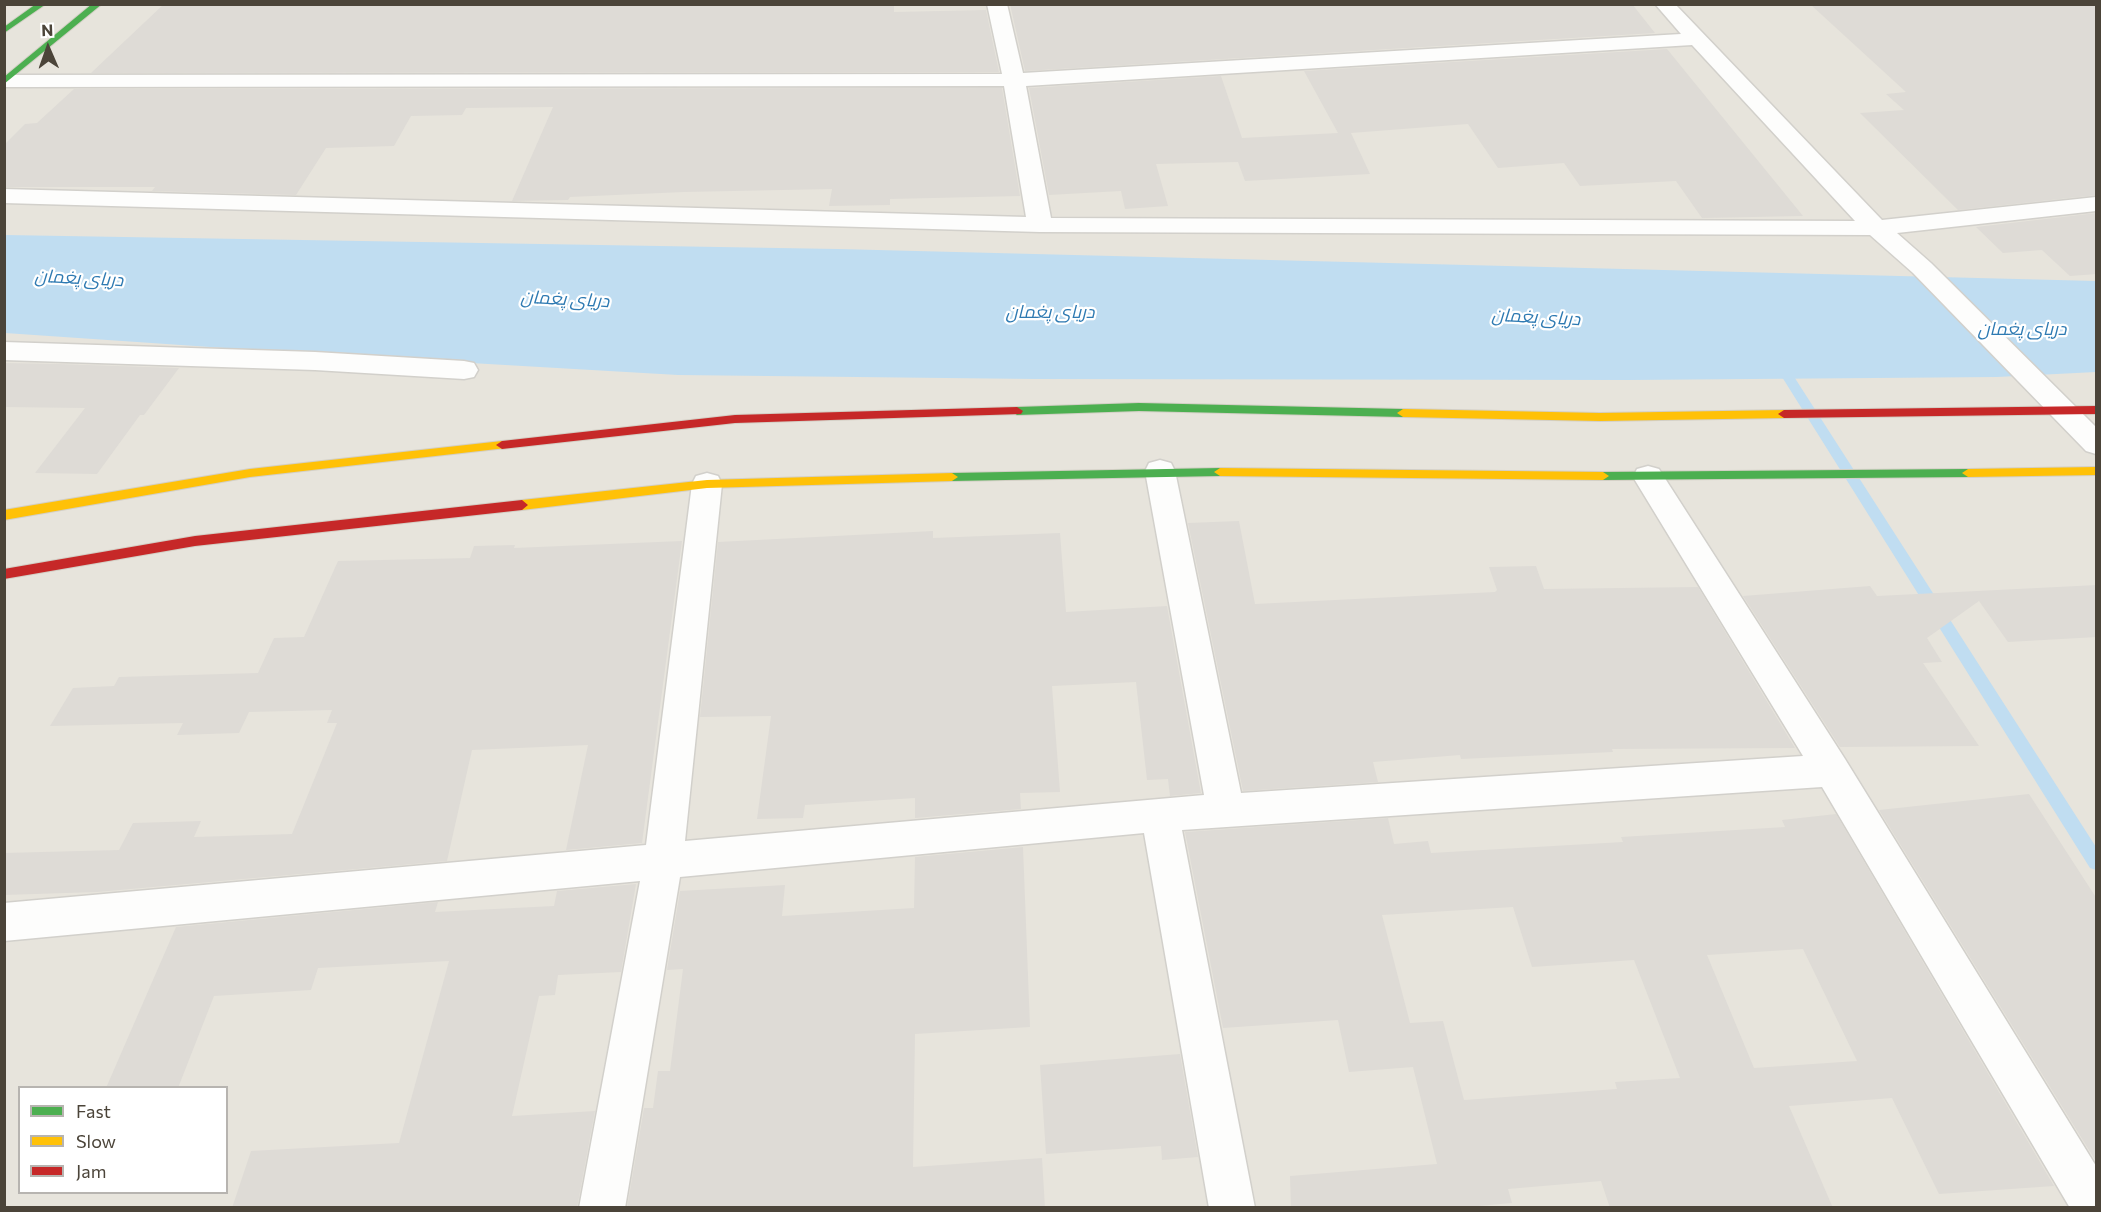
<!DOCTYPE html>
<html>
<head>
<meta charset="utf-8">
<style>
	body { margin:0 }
	#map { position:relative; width:2101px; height:1212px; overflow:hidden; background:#f4f2ee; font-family:Commissioner,sans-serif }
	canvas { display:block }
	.frame { position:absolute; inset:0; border:6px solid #4b4439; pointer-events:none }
	.legend { position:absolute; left:18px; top:1086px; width:210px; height:108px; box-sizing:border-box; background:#fff; border:2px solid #b7b4b0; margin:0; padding:8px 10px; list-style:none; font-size:18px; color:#4b4439 }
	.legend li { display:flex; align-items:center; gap:12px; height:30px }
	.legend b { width:30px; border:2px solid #b7b4b0 }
	.north { position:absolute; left:18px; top:18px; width:60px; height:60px; -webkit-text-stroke:4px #fff; paint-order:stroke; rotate:358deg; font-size:16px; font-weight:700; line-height:24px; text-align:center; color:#4b4439 }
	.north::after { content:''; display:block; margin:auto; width:21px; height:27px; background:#4b4439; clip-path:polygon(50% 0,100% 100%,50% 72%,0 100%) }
</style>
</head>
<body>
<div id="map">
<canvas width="2101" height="1212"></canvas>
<div class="frame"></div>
<ul class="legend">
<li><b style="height:8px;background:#4caf50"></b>Fast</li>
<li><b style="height:8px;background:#ffc107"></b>Slow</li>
<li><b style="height:8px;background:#c62828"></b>Jam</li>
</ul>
<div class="north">N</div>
</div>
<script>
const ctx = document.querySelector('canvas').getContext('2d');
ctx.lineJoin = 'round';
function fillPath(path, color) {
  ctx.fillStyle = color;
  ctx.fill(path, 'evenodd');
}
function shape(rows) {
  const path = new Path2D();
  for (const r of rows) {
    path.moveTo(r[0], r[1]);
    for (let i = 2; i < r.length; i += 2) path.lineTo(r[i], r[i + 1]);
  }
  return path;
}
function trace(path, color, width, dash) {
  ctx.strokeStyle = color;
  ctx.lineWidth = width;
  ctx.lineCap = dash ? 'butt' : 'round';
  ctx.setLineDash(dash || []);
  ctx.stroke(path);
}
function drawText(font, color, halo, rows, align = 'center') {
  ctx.font = font + ' Commissioner,Cairo,sans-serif';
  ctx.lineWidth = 4.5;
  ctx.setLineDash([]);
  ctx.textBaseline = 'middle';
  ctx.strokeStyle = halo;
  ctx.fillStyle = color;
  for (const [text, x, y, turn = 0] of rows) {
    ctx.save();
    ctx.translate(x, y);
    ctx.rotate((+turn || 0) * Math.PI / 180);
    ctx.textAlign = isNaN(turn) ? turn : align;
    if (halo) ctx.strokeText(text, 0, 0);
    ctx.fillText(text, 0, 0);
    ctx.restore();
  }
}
fillPath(shape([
	[5,5,2096,5,2096,1207,5,1208],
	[20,1088,226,1088,226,1192,20,1192]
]), '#e7e4dc');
fillPath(shape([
	[5,235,838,249,2096,281,2096,372,1997,377,1629,380,1035,379,678,375,298,353,5,333]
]), '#c0ddf1');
fillPath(shape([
	[1778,357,1782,358,2096,847,2096,870,2090,868,1772,361,1778,357]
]), '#c0ddf1');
fillPath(shape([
	[164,4,894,4,894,12,986,10,999,72,91,73],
	[1010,4,1632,4,1655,33,1025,71],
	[1810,4,2097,4,2097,195,1958,210,1860,113,1904,110,1886,94,1906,92],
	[1667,49,1803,216,1702,218,1676,181,1580,186,1564,163,1498,168,1468,124,1351,133,1370,174,1245,181,1238,162,1156,164,1168,206,1125,209,1121,191,1049,195,1029,88,1221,76,1242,138,1338,133,1304,71],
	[1002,88,1020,196,890,199,890,205,829,206,832,189,684,192,570,197,568,200,512,201,553,107,466,108,462,115,411,116,394,146,326,148,296,195,152,191,155,187,4,187,4,145,25,124,37,123,74,89],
	[2097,213,2097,274,2070,276,2042,250,2003,253,1976,227],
	[4,363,58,364,179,368,144,415,140,415,97,474,35,473,85,408,4,407],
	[1239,521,1255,604,1495,592,1497,590,1489,567,1536,566,1544,589,1698,587,1795,748,1612,749,1613,752,1461,759,1460,755,1373,762,1378,782,1243,791,1188,523],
	[933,531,933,538,1060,533,1066,612,1167,606,1201,793,1170,796,1168,779,1147,780,1136,682,1052,686,1060,792,1020,793,1021,809,915,818,915,798,805,805,803,818,757,819,771,716,700,717,718,542],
	[682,541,642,843,566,850,588,745,472,750,447,861,97,892,4,895,4,853,119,850,133,823,201,821,194,837,292,834,337,723,327,723,332,710,249,712,239,733,177,735,183,723,50,726,73,688,114,686,119,677,258,673,274,638,304,637,338,561,470,558,474,546,515,545,514,548],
	[2097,585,2097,637,2008,642,1979,601,1927,638,1942,662,1923,663,1979,746,1840,747,1743,596,1870,586,1877,596],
	[2029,794,2097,899,2097,1163,1879,810],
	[1836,814,2054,1186,1939,1194,1892,1098,1789,1106,1833,1208,1610,1208,1601,1181,1508,1189,1512,1203,1456,1208,1291,1208,1290,1176,1437,1164,1413,1067,1349,1072,1338,1020,1223,1028,1185,832,1388,818,1394,844,1428,841,1431,853,1623,842,1621,837,1785,827,1782,820],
	[1513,907,1532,967,1634,960,1680,1078,1615,1082,1617,1089,1464,1100,1443,1021,1410,1023,1382,915],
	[1803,949,1857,1061,1754,1068,1707,955],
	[1023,847,1030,1027,915,1034,913,1167,1042,1158,1045,1208,627,1208,644,1108,653,1108,658,1071,670,1071,683,969,667,970,680,891,785,885,782,916,914,908,915,857],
	[636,884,621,972,558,975,555,995,539,996,512,1116,595,1111,577,1208,232,1208,251,1151,399,1143,449,961,318,968,311,990,214,996,178,1088,106,1088,176,927,438,902,435,912,554,906,557,891],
	[1180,1054,1198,1157,1162,1160,1161,1146,1046,1154,1040,1065]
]), '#dedbd6');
const street = shape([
	[987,4,1007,4,1023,73,1681,34,1655,4,1675,4,1882,220,2096,197,2096,211,1897,233,1931,263,2096,427,2096,454,2086,451,1913,273,1870,235,1040,232,4,203,4,189,1026,217,1004,86,4,87,5,75,1002,74,987,4],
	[1692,45,1855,221,1051,218,1026,86,1692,45],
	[4,342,315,352,464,361,474,363,478,370,474,377,464,379,315,370,4,360,4,342],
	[1160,460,1171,463,1175,471,1241,793,1803,756,1633,477,1637,469,1648,466,1659,469,1845,759,2096,1166,2096,1208,2070,1208,1822,787,1182,830,1255,1208,1209,1208,1144,833,680,877,625,1208,579,1208,640,881,4,941,4,903,646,845,692,484,696,476,707,473,718,476,722,484,685,841,1204,795,1145,471,1149,463,1160,460]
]);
const fast = shape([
	[36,4,46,4,4,33,4,27,36,4],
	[92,4,102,4,4,84,4,77,92,4],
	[1139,403,1403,409,1409,413,1403,417,1139,411,1017,415,1011,411,1017,407,1139,403],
	[1220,468,1226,472,1220,476,952,481,946,477,952,473,1220,468],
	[1968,469,1974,473,1968,477,1603,480,1597,476,1603,472,1968,469]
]);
const slow = shape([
	[1403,409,1600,413,1784,410,1790,414,1784,418,1600,421,1403,417,1397,413,1403,409],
	[502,441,508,445,506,448,250,477,4,520,4,510,250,469,502,441],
	[2096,467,2096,475,1968,477,1962,473,1968,469,2096,467],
	[1220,468,1603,472,1609,476,1603,480,1220,476,1214,472,1220,468],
	[952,473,958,477,952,481,707,488,522,510,516,505,522,500,707,480,952,473]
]);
const jam = shape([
	[2096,406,2096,414,1784,418,1778,414,1784,410,2096,406],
	[1017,407,1023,411,1021,414,735,423,502,449,496,445,502,441,735,415,1017,407],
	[522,500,528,505,522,510,195,546,4,579,4,569,195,536,522,500]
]);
trace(street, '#d2d0cb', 3);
trace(fast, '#d3cfc5', 2);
trace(slow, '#d3cfc5', 2);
trace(jam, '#d3cfc5', 2);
fillPath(street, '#fdfdfc');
fillPath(fast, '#4caf50');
fillPath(slow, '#ffc107');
fillPath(jam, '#c62828');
drawText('italic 18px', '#2e7ab2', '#fff', [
	["دریای پغمان",79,278,3],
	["دریای پغمان",565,299,3],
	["دریای پغمان",1050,312],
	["دریای پغمان",1536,317,3],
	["دریای پغمان",2022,329]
]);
</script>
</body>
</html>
